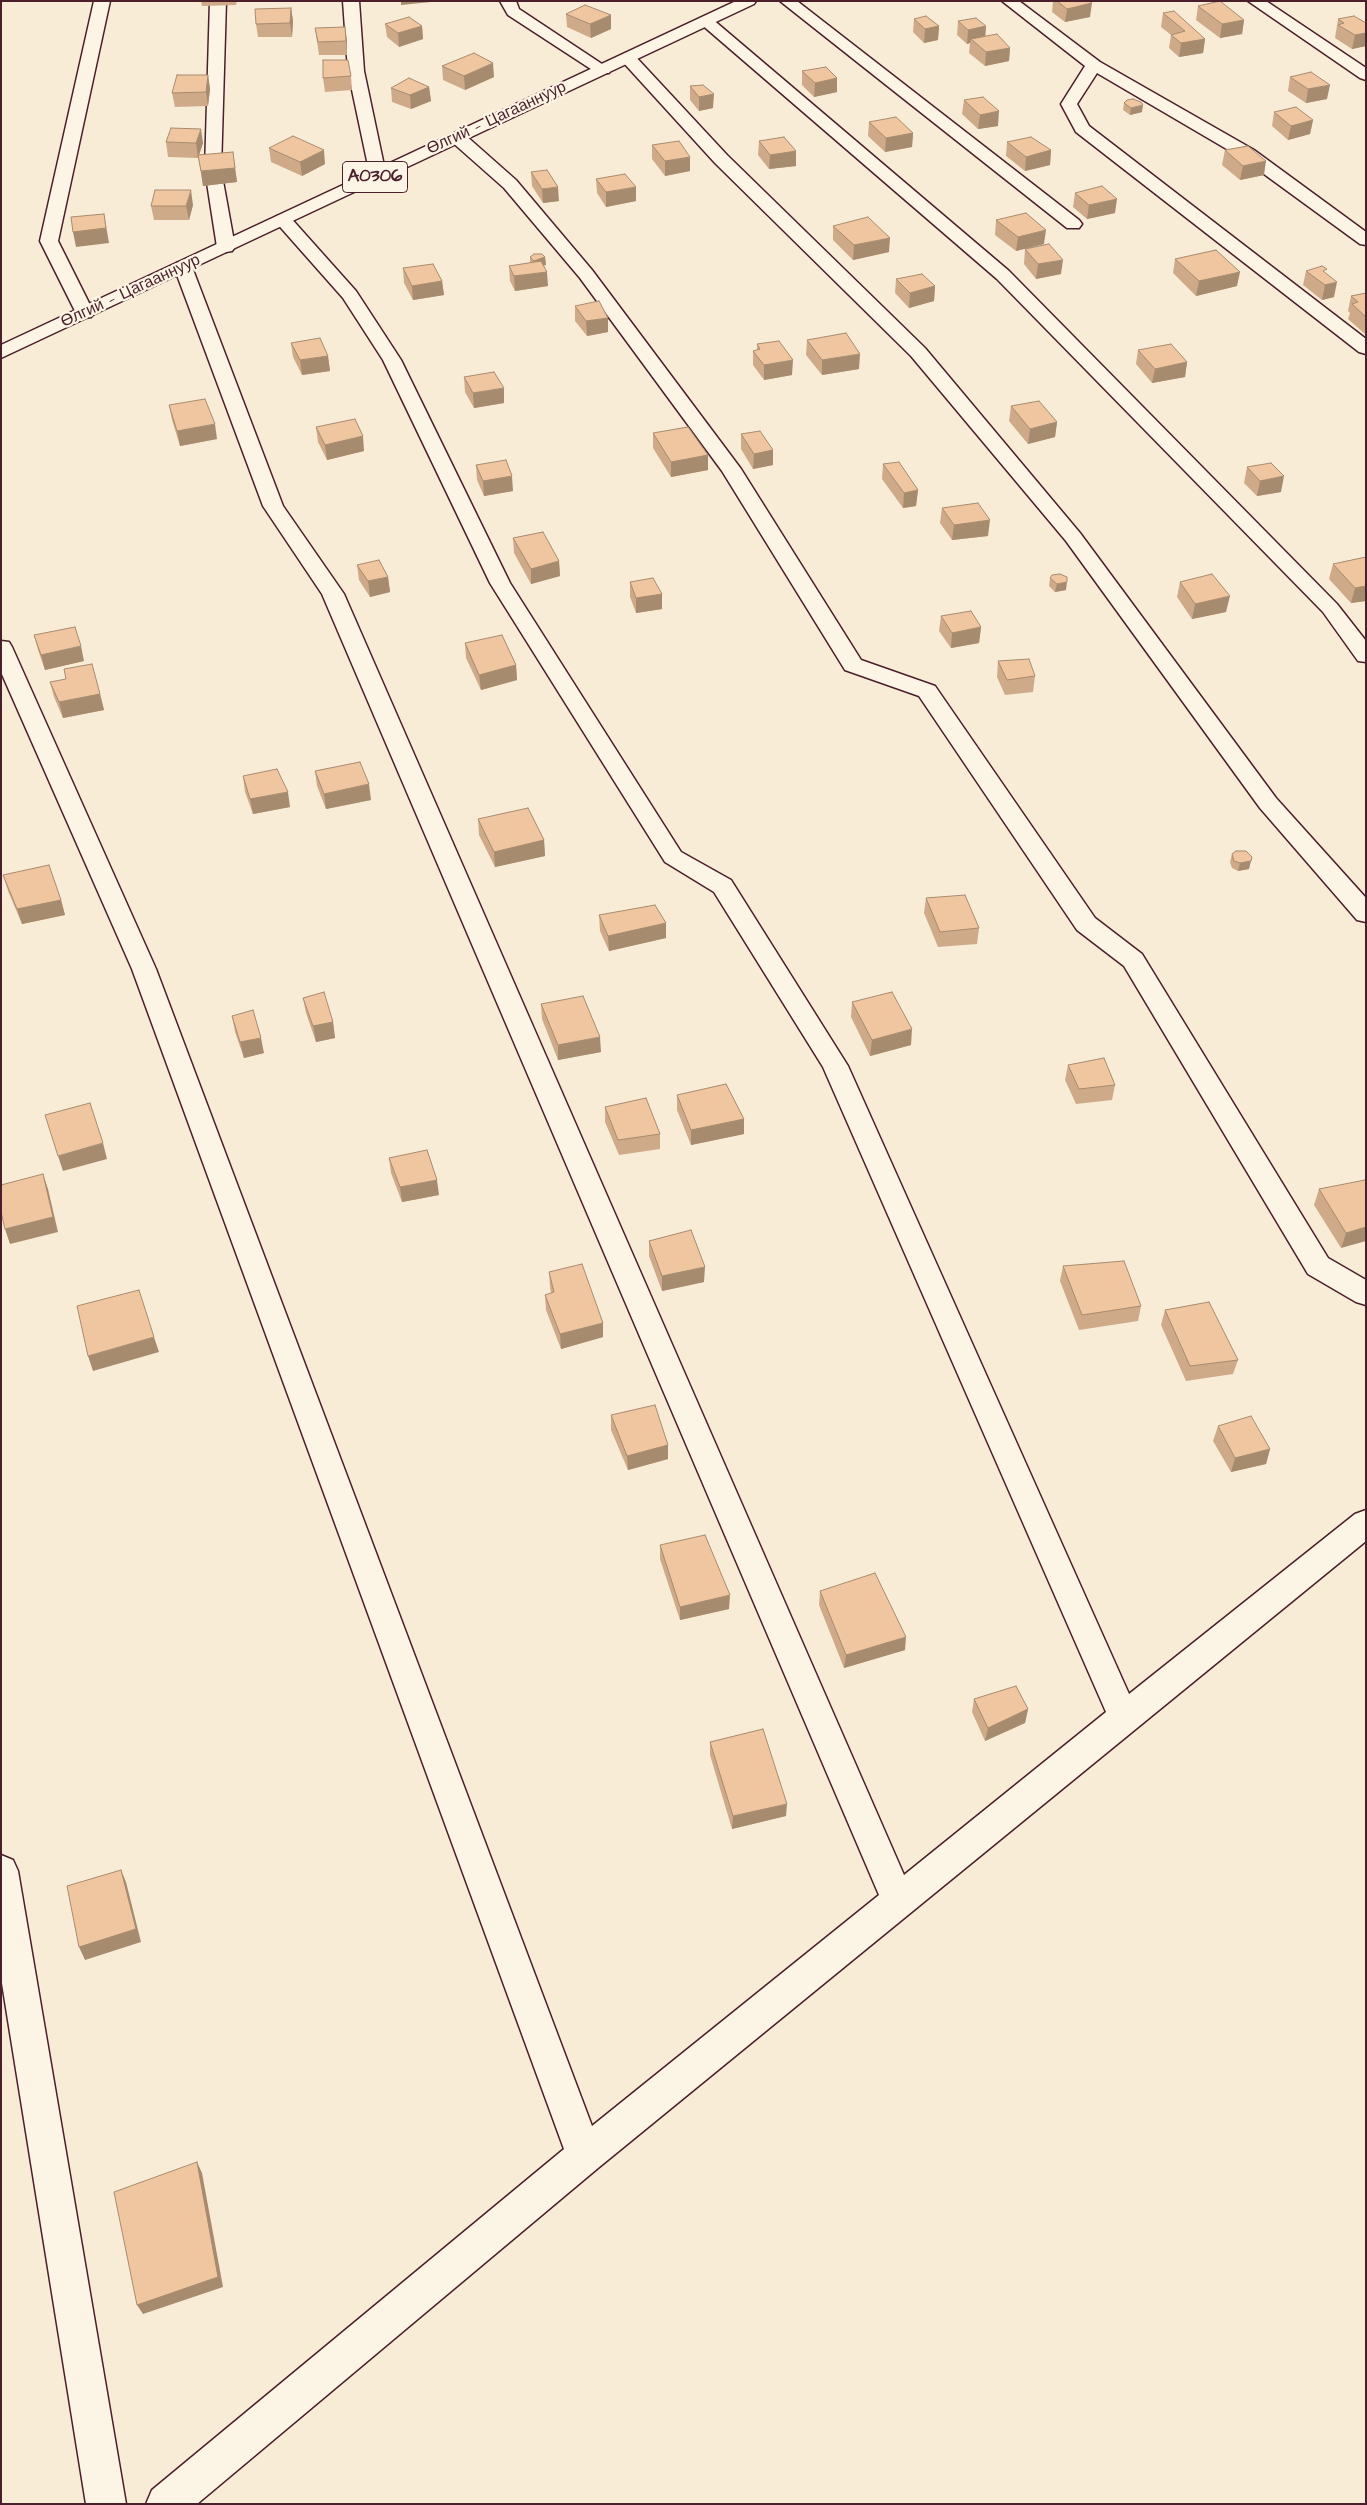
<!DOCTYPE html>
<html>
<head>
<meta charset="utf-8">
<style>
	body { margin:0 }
	#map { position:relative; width:1367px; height:2505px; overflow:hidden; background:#f9ecd7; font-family:"Architects Daughter",sans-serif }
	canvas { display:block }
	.frame { position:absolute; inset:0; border:2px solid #4a1f2b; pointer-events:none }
</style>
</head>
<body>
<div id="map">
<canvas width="1367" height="2505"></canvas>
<div class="frame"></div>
</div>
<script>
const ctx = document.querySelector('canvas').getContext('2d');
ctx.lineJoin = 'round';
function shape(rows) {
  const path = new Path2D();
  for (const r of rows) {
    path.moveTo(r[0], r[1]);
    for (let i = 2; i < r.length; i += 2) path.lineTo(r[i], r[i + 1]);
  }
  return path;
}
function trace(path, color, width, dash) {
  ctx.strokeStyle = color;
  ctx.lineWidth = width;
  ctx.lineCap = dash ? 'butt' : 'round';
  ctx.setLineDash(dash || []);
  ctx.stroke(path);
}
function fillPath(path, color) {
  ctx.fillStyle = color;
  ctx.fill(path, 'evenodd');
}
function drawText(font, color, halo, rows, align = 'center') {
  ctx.font = font + ' "Architects Daughter",sans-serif';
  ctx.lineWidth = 4.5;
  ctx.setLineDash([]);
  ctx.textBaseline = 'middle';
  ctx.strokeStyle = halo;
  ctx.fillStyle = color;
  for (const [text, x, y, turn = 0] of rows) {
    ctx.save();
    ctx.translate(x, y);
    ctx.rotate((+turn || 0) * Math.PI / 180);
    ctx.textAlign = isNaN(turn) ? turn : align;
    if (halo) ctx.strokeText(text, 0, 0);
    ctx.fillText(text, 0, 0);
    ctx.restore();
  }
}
const street = shape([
	[94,1,110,1,58,241,94,313,91,317,85,318,79,317,76,313,40,241,94,1],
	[210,1,226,1,221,170,235,247,232,251,226,252,220,251,217,247,205,170,210,1],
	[343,1,359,1,364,71,386,175,384,179,378,180,372,179,370,175,348,71,343,1],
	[500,1,516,1,519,9,611,70,609,73,597,73,508,15,500,1],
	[780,1,797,1,1079,220,1082,224,1079,228,1067,228,780,1],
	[1002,1,1019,1,1100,62,1254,150,1366,232,1366,245,1360,244,1242,158,1097,73,1077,104,1089,126,1366,339,1366,354,1359,352,1076,132,1061,104,1085,66,1002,1],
	[1248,1,1266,1,1366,68,1366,80,1360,78,1248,1],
	[706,16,711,18,1009,271,1337,604,1366,641,1366,662,1358,661,1323,612,997,279,701,24,698,21,701,18,706,16],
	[628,53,634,55,727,155,925,348,1080,533,1276,798,1366,898,1366,922,1357,920,1260,808,1066,541,911,356,715,163,622,61,620,58,622,55,628,53],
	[458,133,464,134,516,180,592,270,741,469,861,660,935,686,1095,918,1142,954,1328,1258,1366,1280,1366,1305,1356,1302,1308,1274,1124,966,1077,930,919,696,845,670,722,471,580,278,504,188,452,142,450,138,452,134,458,133],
	[283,215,289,216,356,291,401,360,510,583,681,852,731,880,848,1066,1129,1694,1355,1514,1366,1510,1366,1541,598,2168,197,2504,146,2504,152,2490,564,2149,132,969,1,672,1,641,9,642,12,647,156,969,592,2126,879,1895,322,594,263,506,174,267,177,263,189,263,192,267,283,506,344,594,904,1875,1106,1712,823,1067,714,892,665,862,490,583,383,360,343,298,274,220,277,216,283,215],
	[1,1855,13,1860,18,1871,126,2504,86,2504,1,1977,1,1855]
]);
const highway = shape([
	[736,1,756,1,754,4,1,358,1,345,736,1]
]);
trace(street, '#4a1f2b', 3);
trace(highway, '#4a1f2b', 3);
fillPath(street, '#fcf5e5');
fillPath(highway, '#fcf5e5');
fillPath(shape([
	[201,1,237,1,236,5,202,6],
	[1053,1,1089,1,1090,17,1065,22,1052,12],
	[1198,6,1244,20,1242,34,1220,38,1196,20],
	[291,8,293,21,292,37,258,37,256,24],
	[1163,13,1205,39,1203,53,1179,57,1169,48,1171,35,1161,27],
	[566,14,611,29,591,38,567,27],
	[914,19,939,26,938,40,924,43,913,32],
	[1338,19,1366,23,1366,46,1352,49,1335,38],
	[958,21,986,26,985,36,1010,48,1009,61,985,66,969,53,970,43,967,44,957,35],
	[385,24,422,26,423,39,399,47,387,37],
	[315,28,347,40,347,55,319,55],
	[442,66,494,77,465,90,443,80],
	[802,71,837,92,814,97,802,85],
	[208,75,210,89,208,106,175,107,172,93],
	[351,76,352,90,325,92,323,78],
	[1290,77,1327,99,1306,103,1288,91],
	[690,86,713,108,699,111,690,100],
	[429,87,431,101,411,109,392,102,391,88],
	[964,100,998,126,978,129,962,114],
	[1124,103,1142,112,1130,115,1123,110],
	[1274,112,1313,120,1310,134,1288,140,1272,126],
	[869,122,913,133,912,147,885,152,868,136],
	[759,141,796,166,769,169,758,155],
	[166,142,203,143,199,155,233,152,237,182,203,186,198,156,198,158,168,157],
	[1007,142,1051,150,1050,165,1025,171,1006,156],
	[652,145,690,171,665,176,652,159],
	[269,148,325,164,302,176,271,162],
	[1225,150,1264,175,1240,180,1222,165],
	[531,172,559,201,543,203,532,186],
	[596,179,636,201,606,207,597,193],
	[1075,193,1115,213,1087,219,1073,207],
	[193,205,189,220,154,220,151,206],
	[996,220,1044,244,1016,251,995,235],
	[833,226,889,252,853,260,833,240],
	[1025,249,1061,274,1036,279,1024,264],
	[530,257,545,257,546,265,543,265,548,286,515,291,510,281,509,266,530,263],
	[1175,259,1237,286,1196,296,1173,273],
	[403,268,442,281,444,295,413,300,404,283],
	[1306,271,1326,274,1334,297,1322,300,1303,285],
	[896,279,935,286,934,301,909,308,895,293],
	[1366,293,1366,334,1365,334,1348,319,1350,313,1348,311,1351,296],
	[575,306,608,318,608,332,587,336,575,321],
	[807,340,859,369,822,375,806,355],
	[291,343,328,356,330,371,302,375,293,357],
	[757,344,792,375,764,380,753,365,753,351,757,350],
	[1138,350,1187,362,1185,377,1152,383,1136,364],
	[464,377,504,403,474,408,465,392],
	[169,405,217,439,180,446,172,420],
	[1011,406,1057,422,1055,437,1028,444,1009,421],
	[316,427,364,451,327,460,318,442],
	[653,433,708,455,708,470,671,477,653,448],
	[741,434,773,450,773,465,753,469,741,449],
	[883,464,918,490,916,506,903,508,882,479],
	[476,465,513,491,484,496,477,480],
	[1247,467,1281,492,1257,496,1244,483],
	[942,508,988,536,952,540,940,523],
	[513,538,559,561,560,576,531,584,514,553],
	[1366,557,1366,601,1351,603,1329,579,1333,564],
	[357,565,388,577,390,592,370,597,359,580],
	[1050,578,1066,590,1055,592,1049,586],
	[630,582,662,594,662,609,636,613,630,597],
	[1180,582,1226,612,1192,619,1177,597],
	[941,616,981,627,979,643,951,648,939,631],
	[34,635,84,661,45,670,38,650],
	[465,643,516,665,517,680,481,690,466,658],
	[998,661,1035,676,1033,692,1005,695,997,677],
	[50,682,100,694,104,710,63,718,54,697],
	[315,771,371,800,326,809,317,786],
	[243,776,290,807,253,814,245,792],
	[478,819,544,840,545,856,495,867,479,835],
	[1232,854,1249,869,1238,871,1232,868,1230,862],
	[3,875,61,900,65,915,22,924,8,891],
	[926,898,979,928,977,944,938,947,924,913],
	[599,915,666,923,666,938,609,951,600,931],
	[303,998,333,1022,335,1038,316,1042,306,1013],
	[852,1002,911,1045,870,1056,851,1017],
	[541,1004,601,1052,558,1060,542,1019],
	[232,1016,264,1053,244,1058,235,1032],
	[1068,1065,1115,1085,1112,1100,1076,1104,1065,1080],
	[677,1095,744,1134,691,1145,677,1110],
	[605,1107,660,1134,660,1149,619,1155,605,1122],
	[389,1158,439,1195,402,1202,391,1173],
	[1366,1181,1341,1248,1314,1205,1319,1189],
	[649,1241,704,1282,662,1291,649,1256],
	[1063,1266,1141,1306,1138,1321,1079,1330,1060,1281],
	[549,1272,603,1323,603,1337,561,1349,546,1310,545,1295,551,1293,550,1287],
	[1165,1310,1238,1360,1233,1374,1186,1381,1161,1325],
	[611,1415,668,1445,668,1459,628,1470,611,1430],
	[1218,1426,1270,1449,1266,1464,1231,1472,1213,1441],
	[660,1545,729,1609,680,1620,660,1559],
	[820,1591,905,1650,844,1668,819,1605],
	[974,1699,1028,1709,1025,1723,985,1741,972,1712],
	[710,1742,786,1816,732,1829,710,1755]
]), '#ceaa89');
fillPath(shape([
	[401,1,431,1,431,2,401,5],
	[1092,3,1090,17,1065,22,1067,9],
	[291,8,293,21,292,37,290,23],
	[611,15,611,29,591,38,590,24],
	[1244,20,1242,34,1220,38,1222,24],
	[422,26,423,39,399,47,398,33],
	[939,26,938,40,924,43,925,29],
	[986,26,985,40,971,39,970,43,967,44,968,30],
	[345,27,347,40,347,55],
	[1366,33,1366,46,1352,49,1355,35],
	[1205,39,1203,53,1179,57,1181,43],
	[1010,48,1009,61,985,66,986,52],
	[493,63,494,77,465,90,464,76],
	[208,75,210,89,208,106,206,92],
	[837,78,837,92,814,97,815,83],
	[1330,85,1327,99,1306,103,1308,89],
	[429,87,431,101,411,109,410,95],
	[714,94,713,108,699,111,699,97],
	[1143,105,1142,112,1130,115,1131,108],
	[999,111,998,126,978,129,980,115],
	[1313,120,1310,134,1288,140,1291,126],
	[201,129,203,143,198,158,196,143],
	[913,133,912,147,885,152,886,138],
	[324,150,325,164,302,176,300,162],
	[1051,150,1050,165,1025,171,1026,157],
	[796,151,796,166,769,169,770,155],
	[690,157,690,171,665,176,665,161],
	[1266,161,1264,175,1240,180,1243,166],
	[235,168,237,182,203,186,201,171],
	[558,187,559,201,543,203,542,189],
	[636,187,636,201,606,207,606,192],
	[191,190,193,205,189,220,186,206],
	[1117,199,1115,213,1087,219,1089,205],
	[104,214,109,243,76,247,73,232],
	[1046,230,1044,244,1016,251,1018,237],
	[890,238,889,252,853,260,854,245],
	[545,257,546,265,535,268,534,261],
	[1063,260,1061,274,1036,279,1038,264],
	[547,272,548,286,515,291,514,276],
	[1240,272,1237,286,1196,296,1199,281],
	[442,281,444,295,413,300,412,286],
	[1337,282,1334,297,1322,300,1325,285],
	[935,286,934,301,909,308,910,293],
	[608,318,608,332,587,336,586,321],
	[860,354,859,369,822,375,822,360],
	[328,356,330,371,302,375,300,360],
	[793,360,792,375,764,380,764,365],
	[1187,362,1185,377,1152,383,1155,369],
	[504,388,504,403,474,408,473,393],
	[1057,422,1055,437,1028,444,1030,429],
	[215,424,217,439,180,446,177,431],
	[363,436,364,451,327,460,325,445],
	[773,450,773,465,753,469,754,454],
	[708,455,708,470,671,477,671,462],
	[512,476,513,491,484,496,483,481],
	[1284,476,1281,492,1257,496,1260,481],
	[918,490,916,506,903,508,904,493],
	[990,520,988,536,952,540,954,525],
	[559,561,560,576,531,584,531,569],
	[388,577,390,592,370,597,368,581],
	[1067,582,1066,590,1055,592,1057,584],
	[1366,586,1366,601,1351,603,1355,588],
	[662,594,662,609,636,613,636,598],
	[1230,596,1226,612,1192,619,1195,604],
	[981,627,979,643,951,648,952,633],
	[81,646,84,661,45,670,41,655],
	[516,665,517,680,481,690,479,675],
	[100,694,104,710,63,718,59,702],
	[369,784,371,800,326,809,324,794],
	[288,792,290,807,253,814,250,799],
	[544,840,545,856,495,867,494,852],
	[1252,857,1249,869,1238,871,1240,863],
	[61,900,65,915,22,924,17,909],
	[666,923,666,938,609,951,608,936],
	[333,1022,335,1038,316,1042,313,1026],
	[912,1029,911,1045,870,1056,872,1040],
	[600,1037,601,1052,558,1060,558,1045],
	[261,1038,264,1053,244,1058,240,1042],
	[744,1119,744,1134,691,1145,691,1130],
	[103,1143,107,1159,63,1171,58,1156],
	[43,1174,48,1189,58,1232,10,1244,5,1229],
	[437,1180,439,1195,402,1202,400,1187],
	[1366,1227,1366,1241,1341,1248,1346,1233],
	[705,1267,704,1282,662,1291,662,1276],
	[603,1323,603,1337,561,1349,560,1334],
	[154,1337,159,1352,93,1371,88,1356],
	[668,1445,668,1459,628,1470,627,1456],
	[1270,1449,1266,1464,1231,1472,1235,1458],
	[730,1595,729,1609,680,1620,680,1607],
	[906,1637,905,1650,844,1668,846,1655],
	[1028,1709,1025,1723,985,1741,988,1728],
	[787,1804,786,1816,732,1829,733,1816],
	[121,1870,126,1882,141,1942,85,1960,79,1947],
	[197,2162,202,2173,223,2287,143,2314,137,2305]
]), '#a78b6f');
const building = shape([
	[1057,1,1089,1,1092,3,1067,9,1057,1],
	[1220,1,1244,20,1222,24,1198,6,1220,1],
	[585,5,611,15,590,24,566,14,585,5],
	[291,8,290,23,256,24,255,9,291,8],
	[1174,11,1205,39,1181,43,1171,35,1185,31,1163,13,1174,11],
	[926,16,939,26,925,29,914,19,926,16],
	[1354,16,1366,23,1366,33,1355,35,1338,25,1344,23,1338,19,1354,16],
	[409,17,422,26,398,33,385,24,409,17],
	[976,18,986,26,968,30,958,21,976,18],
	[345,27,346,41,318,42,315,28,345,27],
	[997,34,1010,48,986,52,971,39,997,34],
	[474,53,493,63,464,76,442,66,474,53],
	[323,60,348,60,351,76,323,78,323,60],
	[826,67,837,78,815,83,802,71,826,67],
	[1311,72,1330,85,1308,89,1290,77,1311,72],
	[177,75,208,75,206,92,172,93,177,75],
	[409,78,429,87,410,95,391,88,409,78],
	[703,85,714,94,699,97,690,86,703,85],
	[983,97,999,111,980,115,964,100,983,97],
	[1133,99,1141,102,1143,105,1131,108,1124,103,1127,100,1133,99],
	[1296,107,1313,120,1291,126,1274,112,1296,107],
	[896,117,913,133,886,138,869,122,896,117],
	[171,128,201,129,196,143,166,142,171,128],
	[293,136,324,150,300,162,269,148,293,136],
	[784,137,796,151,770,155,759,141,784,137],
	[1031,137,1051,150,1026,157,1007,142,1031,137],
	[679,141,690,157,665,161,652,145,679,141],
	[1248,146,1266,161,1243,166,1225,150,1248,146],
	[233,152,235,168,201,171,198,155,233,152],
	[547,170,558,187,542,189,531,172,547,170],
	[625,174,636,187,606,192,596,179,625,174],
	[1102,186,1117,199,1089,205,1075,193,1102,186],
	[155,190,191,190,186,206,151,206,155,190],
	[1026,213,1046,230,1018,237,996,220,1026,213],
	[104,214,106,228,73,232,71,217,104,214],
	[868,217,890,238,854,245,833,226,868,217],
	[1049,244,1063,260,1038,264,1025,249,1049,244],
	[1216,250,1240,272,1199,281,1175,259,1216,250],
	[534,254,542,254,545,257,534,261,530,257,534,254],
	[541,261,547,272,514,276,509,266,541,261],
	[433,264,442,281,412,286,403,268,433,264],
	[1322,266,1327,269,1323,271,1337,282,1325,285,1306,271,1322,266],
	[922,274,935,286,910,293,896,279,922,274],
	[1366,293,1366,317,1352,304,1358,302,1351,296,1366,293],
	[599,301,608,318,586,321,575,306,599,301],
	[846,333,860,354,822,360,807,340,846,333],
	[320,338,328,356,300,360,291,343,320,338],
	[779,341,793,360,764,365,753,351,760,349,757,344,779,341],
	[1171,344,1187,362,1155,369,1138,350,1171,344],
	[494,372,504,388,473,393,464,377,494,372],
	[205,399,215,424,177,431,169,405,205,399],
	[1039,401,1057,422,1030,429,1011,406,1039,401],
	[355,419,363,436,325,445,316,427,355,419],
	[688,427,708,455,671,462,653,433,688,427],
	[760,431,773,450,754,454,741,434,760,431],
	[506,460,512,476,483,481,476,465,506,460],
	[899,462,918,490,904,493,883,464,899,462],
	[1271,463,1284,476,1260,481,1247,467,1271,463],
	[978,503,990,520,954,525,942,508,978,503],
	[543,532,559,561,531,569,513,538,543,532],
	[1366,557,1366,586,1355,588,1333,564,1366,557],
	[379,560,388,577,368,581,357,565,379,560],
	[1060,574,1067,577,1067,582,1057,584,1050,578,1052,575,1060,574],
	[1212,574,1230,596,1195,604,1180,582,1212,574],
	[653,578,662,594,636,598,630,582,653,578],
	[971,611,981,627,952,633,941,616,971,611],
	[75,627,81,646,41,655,34,635,75,627],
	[502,635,516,665,479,675,465,643,502,635],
	[1029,659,1035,676,1007,680,998,661,1029,659],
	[92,664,100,694,59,702,50,682,66,679,64,669,92,664],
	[360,762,369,784,324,794,315,771,360,762],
	[277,769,288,792,250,799,243,776,277,769],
	[528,808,544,840,494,852,478,819,528,808],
	[1236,851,1246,851,1252,857,1251,861,1240,863,1234,861,1232,854,1236,851],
	[49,865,61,900,17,909,3,875,49,865],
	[965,895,979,928,940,932,926,898,965,895],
	[655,905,666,923,608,936,599,915,655,905],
	[324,992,333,1022,313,1026,303,998,324,992],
	[892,992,912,1029,872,1040,852,1002,892,992],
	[583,996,600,1037,558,1045,541,1004,583,996],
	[253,1010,261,1038,240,1042,232,1016,253,1010],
	[1104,1058,1115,1085,1079,1089,1068,1065,1104,1058],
	[726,1084,744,1119,691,1130,677,1095,726,1084],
	[646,1098,660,1134,618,1140,605,1107,646,1098],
	[90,1103,103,1143,58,1156,45,1115,90,1103],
	[427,1150,437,1180,400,1187,389,1158,427,1150],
	[43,1174,53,1217,5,1229,1,1212,1,1185,43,1174],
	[1365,1180,1366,1181,1366,1227,1346,1233,1319,1189,1365,1180],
	[691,1230,705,1267,662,1276,649,1241,691,1230],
	[1124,1261,1141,1306,1082,1315,1063,1266,1124,1261],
	[582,1264,603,1323,560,1334,545,1295,554,1292,549,1272,582,1264],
	[139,1290,154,1337,88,1356,77,1306,139,1290],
	[1209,1302,1238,1360,1190,1366,1165,1310,1209,1302],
	[655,1405,668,1445,627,1456,611,1415,655,1405],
	[1251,1416,1270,1449,1235,1458,1218,1426,1251,1416],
	[705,1535,730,1595,680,1607,660,1545,705,1535],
	[875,1573,906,1637,846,1655,820,1591,875,1573],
	[1016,1686,1028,1709,988,1728,974,1699,1016,1686],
	[763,1729,787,1804,733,1816,710,1742,763,1729],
	[121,1870,136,1929,79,1947,67,1886,121,1870],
	[197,2162,218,2277,137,2305,114,2192,197,2162]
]);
fillPath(building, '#efc69f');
trace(building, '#a78b6f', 1);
drawText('16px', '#4a1f2b', '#fcf5e5', [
	["Өлгий — Цагааннуур",497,119,-25],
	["Өлгий — Цагааннуур",131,292,-25]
]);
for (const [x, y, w] of [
	[375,177,65]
]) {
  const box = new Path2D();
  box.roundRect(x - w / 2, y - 15.5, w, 31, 4);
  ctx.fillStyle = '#fcf5e5';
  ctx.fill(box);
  trace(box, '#4a1f2b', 1);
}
drawText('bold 18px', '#4a1f2b', null, [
	["A0306",375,177]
]);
</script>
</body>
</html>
